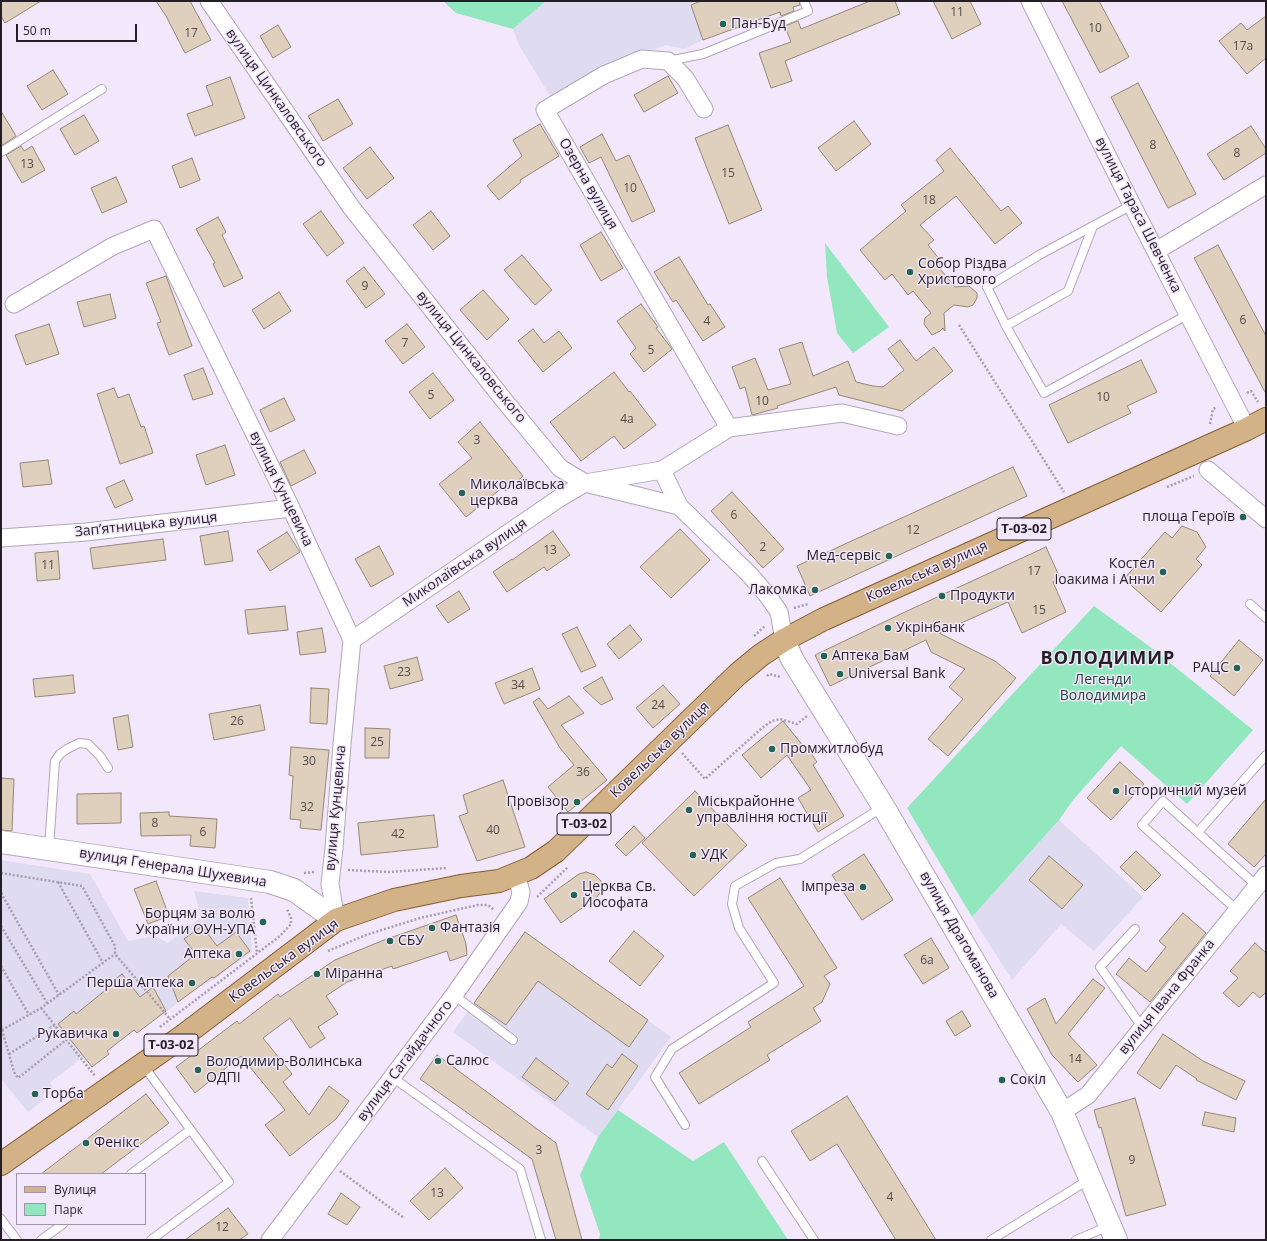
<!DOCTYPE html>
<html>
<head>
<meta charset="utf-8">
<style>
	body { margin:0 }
	#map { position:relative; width:1267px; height:1241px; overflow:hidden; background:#f3e7fb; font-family:"Open Sans",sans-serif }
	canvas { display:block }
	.frame { position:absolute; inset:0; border:2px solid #241f27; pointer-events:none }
	.legend { position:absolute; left:16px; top:1173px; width:130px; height:52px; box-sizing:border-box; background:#f3e7fb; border:1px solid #a097a6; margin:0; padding:5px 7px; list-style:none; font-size:12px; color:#241f27 }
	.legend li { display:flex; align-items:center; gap:8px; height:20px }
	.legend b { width:20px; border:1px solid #a097a6 }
	.scale { position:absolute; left:16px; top:24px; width:121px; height:18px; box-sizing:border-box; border:2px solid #241f27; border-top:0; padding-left:5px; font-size:12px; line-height:14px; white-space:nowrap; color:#241f27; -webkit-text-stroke:3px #f3e7fb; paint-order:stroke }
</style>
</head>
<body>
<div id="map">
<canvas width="1267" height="1241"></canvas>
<div class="frame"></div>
<ul class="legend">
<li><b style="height:5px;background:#d2b286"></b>Вулиця</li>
<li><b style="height:11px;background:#93e7bf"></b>Парк</li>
</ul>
<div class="scale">50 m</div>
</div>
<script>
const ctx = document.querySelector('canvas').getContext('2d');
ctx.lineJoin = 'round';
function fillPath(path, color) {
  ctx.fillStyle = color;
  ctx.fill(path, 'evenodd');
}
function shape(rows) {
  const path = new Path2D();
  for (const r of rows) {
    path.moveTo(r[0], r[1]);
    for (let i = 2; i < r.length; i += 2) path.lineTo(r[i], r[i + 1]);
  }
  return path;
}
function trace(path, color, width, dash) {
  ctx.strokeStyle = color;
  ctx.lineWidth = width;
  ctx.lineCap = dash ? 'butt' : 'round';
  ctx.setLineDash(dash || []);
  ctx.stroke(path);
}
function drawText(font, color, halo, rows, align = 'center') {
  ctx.font = font + ' "Open Sans",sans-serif';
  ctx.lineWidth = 3;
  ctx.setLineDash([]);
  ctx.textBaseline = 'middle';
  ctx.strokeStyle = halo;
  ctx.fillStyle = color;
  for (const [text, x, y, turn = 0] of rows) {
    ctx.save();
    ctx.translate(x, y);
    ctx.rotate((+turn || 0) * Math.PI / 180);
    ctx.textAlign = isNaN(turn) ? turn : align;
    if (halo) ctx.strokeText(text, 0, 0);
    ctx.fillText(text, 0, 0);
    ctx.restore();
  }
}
fillPath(shape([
	[546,1,791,1,793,7,703,40,684,49,666,45,615,64,553,101,519,45,513,29],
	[1059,820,1143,897,1094,951,1061,924,1012,980,972,917],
	[1,860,90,874,128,941,155,936,168,943,201,917,194,891,248,898,252,952,212,981,201,986,137,1033,134,1030,107,1051,109,1054,92,1067,84,1057,81,1058,50,1083,53,1087,42,1096,45,1099,28,1112,1,1079],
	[525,932,671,1037,598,1137,453,1032]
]), '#dfdbf1');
fillPath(shape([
	[443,1,546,1,513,29,456,13],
	[825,243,889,327,853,353,837,333,827,277],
	[1094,606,1153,649,1253,730,1187,804,1121,746,1073,800,1059,820,972,917,907,808],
	[618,1110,693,1161,724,1142,788,1240,599,1240,600,1234,580,1175,598,1137]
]), '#93e7bf');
const building = shape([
	[1,1,41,1,5,23,1,16,1,1],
	[156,1,190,1,211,40,185,53,166,16,156,1],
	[701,1,799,1,800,5,793,7,794,11,781,16,780,12,703,40,691,5,701,1],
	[870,1,895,1,900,14,785,61,792,81,771,88,759,53,791,42,785,26,798,21,801,29,870,1],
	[933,1,970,1,981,24,952,39,933,1],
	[1062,1,1099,1,1129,57,1100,73,1062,1],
	[1266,16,1266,58,1247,74,1219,41,1241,23,1247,30,1266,16],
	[278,25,291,47,273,58,260,36,278,25],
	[53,70,68,94,42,110,27,86,53,70],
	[668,76,678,93,644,112,634,95,668,76],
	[230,77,245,118,195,136,187,114,213,105,206,86,230,77],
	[1138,83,1196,194,1168,208,1111,97,1138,83],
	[338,99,353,124,323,141,308,116,338,99],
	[1,111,16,136,1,146,1,111],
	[84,115,99,141,75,155,60,129,84,115],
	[854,121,871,144,836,171,818,148,854,121],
	[540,124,559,156,520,180,521,182,499,200,487,186,522,156,513,140,540,124],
	[728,125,762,210,729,224,695,138,728,125],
	[1251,126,1266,149,1266,153,1224,180,1207,154,1251,126],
	[602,134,616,161,629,155,655,211,632,222,601,157,589,163,580,147,602,134],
	[21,146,24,151,32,146,45,170,22,183,6,155,21,146],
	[370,147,394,178,367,199,343,168,370,147],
	[950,148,1001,211,1008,206,1022,223,995,244,956,196,920,225,934,240,928,245,944,265,940,269,955,287,969,286,977,293,977,298,973,305,968,307,954,305,944,313,945,331,943,328,940,331,932,335,924,324,925,318,931,313,913,291,908,295,892,274,885,280,860,250,906,211,901,205,944,171,936,160,950,148],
	[192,158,200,180,180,188,172,166,192,158],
	[116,177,127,202,102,213,91,188,116,177],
	[321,211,344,243,327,256,303,224,321,211],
	[431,211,450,236,433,250,413,225,431,211],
	[218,217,226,232,222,235,243,278,224,287,213,264,215,263,196,229,218,217],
	[601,232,623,268,601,281,580,245,601,232],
	[1218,245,1266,336,1266,394,1194,258,1218,245],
	[522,255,552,290,535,305,504,270,522,255],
	[679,257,708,305,710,304,725,327,703,341,676,300,673,302,654,272,679,257],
	[364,267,385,294,366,308,346,281,364,267],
	[166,276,192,346,169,355,157,323,161,322,146,283,166,276],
	[483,290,509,319,487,340,460,310,483,290],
	[279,292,291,311,264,329,252,310,279,292],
	[110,294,116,318,84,327,77,302,110,294],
	[641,304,658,327,656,328,672,349,644,372,630,354,636,348,617,321,641,304],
	[49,324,59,354,26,365,15,335,49,324],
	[407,324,425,347,403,364,385,341,407,324],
	[533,329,544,343,559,331,572,348,543,372,518,341,533,329],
	[900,340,916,361,934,347,953,371,902,411,839,395,836,387,777,406,778,408,752,415,745,387,740,389,732,367,755,358,768,390,791,384,779,349,802,342,813,376,848,361,856,382,873,386,883,387,904,370,888,349,900,340],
	[1141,360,1157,392,1127,406,1131,413,1068,443,1049,405,1141,360],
	[203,368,213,394,193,400,184,375,203,368],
	[614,372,629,392,630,391,656,425,624,449,614,436,581,461,550,422,614,372],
	[433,373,454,400,430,419,409,392,433,373],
	[114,388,118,398,129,394,141,427,144,426,153,453,120,464,97,394,114,388],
	[284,398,295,420,270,432,260,410,284,398],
	[480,422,523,476,506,491,503,487,466,517,439,484,472,458,458,442,480,422],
	[225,445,235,475,206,485,196,455,225,445],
	[304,450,316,473,291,486,280,462,304,450],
	[48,460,52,484,23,487,20,463,48,460],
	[1013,467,1027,496,810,596,797,566,1013,467],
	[124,480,133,500,115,508,106,488,124,480],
	[732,492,784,549,763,568,711,511,732,492],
	[1182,526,1197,532,1206,547,1196,559,1202,565,1161,612,1124,579,1165,532,1172,538,1182,526],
	[680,529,710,560,671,598,640,567,680,529],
	[228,531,233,561,205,565,200,536,228,531],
	[553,531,570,555,547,571,544,567,507,592,493,572,512,559,512,560,553,531],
	[287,532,300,552,270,571,257,551,287,532],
	[163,539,166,560,93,569,90,548,163,539],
	[379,546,394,574,371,587,355,559,379,546],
	[1046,547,1060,578,1053,582,1066,612,1022,633,1008,602,939,633,995,661,1016,678,948,756,928,739,963,699,949,687,965,669,931,652,926,640,830,686,815,655,907,611,1046,547],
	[58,551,60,579,37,581,35,553,58,551],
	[459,591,470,609,448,623,436,606,459,591],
	[285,606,288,630,248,634,245,610,285,606],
	[630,625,642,640,619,659,607,644,630,625],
	[577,627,596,666,581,672,562,634,577,627],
	[322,628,326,652,300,655,297,632,322,628],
	[1239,640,1263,660,1234,696,1210,676,1239,640],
	[417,657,423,680,390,689,384,666,417,657],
	[532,668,540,689,504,704,495,683,532,668],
	[73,675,75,693,35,697,33,679,73,675],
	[602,677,613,699,601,705,583,688,602,677],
	[663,685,680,704,653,728,636,708,663,685],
	[311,688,329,689,327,724,310,723,311,688],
	[569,696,584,713,561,725,607,780,568,812,548,787,574,765,560,748,533,702,539,698,548,709,569,696],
	[260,705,265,730,214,740,209,714,260,705],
	[128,715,133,747,118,750,113,718,128,715],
	[783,721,804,747,806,746,817,762,813,765,844,816,818,832,798,798,811,790,787,755,761,778,742,755,783,721],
	[365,728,390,729,389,758,365,758,365,728],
	[291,747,329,750,321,830,300,828,301,820,290,819,293,776,289,775,291,747],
	[1120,762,1144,784,1111,820,1087,798,1120,762],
	[1,778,14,779,12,831,1,830,1,778],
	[503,780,525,847,477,861,459,816,468,813,463,795,503,780],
	[695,791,747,845,694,896,642,843,695,791],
	[121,793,121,823,77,824,77,794,121,793],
	[1266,799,1266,854,1254,867,1228,844,1266,799],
	[169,812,169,816,217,819,215,848,190,846,191,835,141,836,140,813,169,812],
	[434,815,438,847,361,855,358,823,434,815],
	[634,826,645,838,626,856,615,845,634,826],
	[1136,851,1161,875,1145,891,1120,867,1136,851],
	[864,854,893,900,862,920,832,875,864,854],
	[1049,856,1083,885,1062,909,1029,880,1049,856],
	[586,872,595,875,601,881,600,893,596,898,561,923,544,899,579,874,586,872],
	[780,878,837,968,824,976,830,984,822,1002,813,1008,821,1021,767,1055,770,1060,699,1104,679,1073,751,1027,748,1022,804,986,748,898,780,878],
	[156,881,169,916,148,924,134,889,156,881],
	[1183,913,1206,933,1150,1002,1116,974,1129,958,1146,972,1166,947,1159,941,1183,913],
	[456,915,466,944,467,955,450,961,447,951,393,969,392,966,347,982,326,996,338,1014,318,1027,325,1038,310,1048,290,1018,263,1038,292,1074,283,1082,309,1115,329,1086,349,1101,336,1119,290,1156,265,1125,285,1110,241,1056,195,1093,176,1067,237,1021,239,1024,278,994,280,997,335,960,384,940,456,915],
	[202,926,217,946,236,932,250,951,214,978,212,977,178,1002,168,976,196,954,184,939,202,926],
	[634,931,664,956,640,986,609,961,634,931],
	[525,932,648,1020,629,1047,538,981,506,1025,474,1003,525,932],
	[931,938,949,968,923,984,904,955,931,938],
	[1255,943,1266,953,1266,992,1260,998,1253,992,1239,1007,1223,993,1238,978,1230,971,1255,943],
	[122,974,140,997,153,987,166,1011,137,1033,134,1030,107,1051,109,1054,92,1067,58,1024,74,1011,76,1014,107,989,105,987,122,974],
	[1093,979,1105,988,1068,1034,1097,1065,1078,1082,1052,1055,1027,1009,1045,998,1056,1024,1093,979],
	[962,1011,971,1026,955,1036,946,1021,962,1011],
	[1163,1034,1203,1061,1245,1081,1236,1100,1196,1080,1197,1079,1176,1065,1160,1089,1137,1073,1163,1034],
	[622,1054,638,1066,608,1110,586,1094,607,1064,612,1068,622,1054],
	[437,1055,556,1143,582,1240,556,1240,532,1159,420,1079,437,1055],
	[536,1058,569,1083,555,1101,522,1077,536,1058],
	[146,1094,169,1123,101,1174,41,1174,146,1094],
	[847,1096,936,1240,896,1240,837,1144,810,1161,791,1131,847,1096],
	[1135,1098,1166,1205,1126,1216,1101,1127,1099,1128,1094,1110,1135,1098],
	[1205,1112,1236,1118,1234,1132,1202,1125,1205,1112],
	[445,1168,463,1188,429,1220,410,1201,445,1168],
	[341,1193,360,1207,347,1225,328,1214,341,1193],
	[228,1208,248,1234,239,1240,185,1240,228,1208]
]);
fillPath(building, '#dfcfbd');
trace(building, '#968777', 1);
const lane = shape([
	[668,61,703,54,808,11,804,1],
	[1,152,102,89],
	[1132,205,1041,254,987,287,1006,326,1044,393,1189,314],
	[1006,326,1068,291,1093,226],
	[1250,604,1266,618],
	[1198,832,1266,755],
	[49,848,55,761,60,754,67,749,79,743,88,744,100,756,108,768],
	[1237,910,1142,825,1163,801,1257,886],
	[1135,929,1100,967,1142,1027],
	[454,995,513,1040],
	[143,1065,229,1182,151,1240],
	[392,1077,520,1169,541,1240],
	[685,1125,655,1077,672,1049,774,983,739,928,732,904,735,886,776,863,800,859,883,807],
	[762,1161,814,1240],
	[131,1174,190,1130],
	[1,1219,17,1240],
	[41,1240,63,1224],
	[991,1240,1090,1179],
	[1076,1240,1109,1226]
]);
const street = shape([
	[209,1,351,207,503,399,560,468,585,483,679,506,749,574,768,596,779,612,784,640],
	[1030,1,1132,205,1247,429],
	[704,109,685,78,668,61,642,59,604,75,545,110,729,428],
	[1156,251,1266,185],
	[14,304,113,246,154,229,291,508,352,640,342,744,334,848,330,884,336,920],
	[662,470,679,506],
	[1208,470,1266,519],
	[1,538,86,532,291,508],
	[352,640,558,499,585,483,662,470,729,428,842,413,898,426],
	[1062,1112,1088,1095,1266,875],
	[270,1240,454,995,519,902,521,892,516,874]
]);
const secondary = shape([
	[784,640,792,659,883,806,1062,1112,1116,1240],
	[1,842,270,882,294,890,336,920]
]);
const primary = shape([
	[1,1164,183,1036,336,920,394,900,461,886,499,881,531,868,556,851,738,674,761,655,784,640,824,619,1247,429,1266,419]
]);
trace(lane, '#b2a6ba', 10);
trace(street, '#b2a6ba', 19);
trace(secondary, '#b2a6ba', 24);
trace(primary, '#825d31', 24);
trace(shape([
	[959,325,1064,492],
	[1247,393,1251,391,1258,402],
	[1210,424,1213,409,1217,407],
	[1167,487,1194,476],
	[794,608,808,604],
	[754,636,765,626],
	[767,676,769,674,781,677],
	[682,753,705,779,762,728,772,721,780,719,797,724,807,716],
	[348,870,389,872,447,868],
	[1,873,82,886,115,946,115,954,170,1019],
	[304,873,315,872],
	[58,882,103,963],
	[1,893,59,995],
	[537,897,568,867],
	[251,898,257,953],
	[1,926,47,1003],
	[328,951,366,935,420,918,478,905,488,905,494,910],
	[1,966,29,1015],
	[41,1008,95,1076],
	[1,1026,14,1072,18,1078,66,1040],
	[160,1027,280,936,291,924,291,918,287,909],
	[2,1030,41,1008,115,954],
	[9,1054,55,1025],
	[340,1171,404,1218]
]), '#a79dad', 2.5, [2, 2]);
trace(lane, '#fff', 8);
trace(street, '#fff', 17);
trace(secondary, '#fff', 22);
trace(primary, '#d2b286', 22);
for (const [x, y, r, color] of [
	[723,24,4,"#236453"],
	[910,272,4,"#236453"],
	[462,493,4,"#236453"],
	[1243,517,4,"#236453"],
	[889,556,4,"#236453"],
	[1163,572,4,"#236453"],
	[815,590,4,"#236453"],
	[942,596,4,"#236453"],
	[888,628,4,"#236453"],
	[824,656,4,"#236453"],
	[1237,668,4,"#236453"],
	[840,674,4,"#236453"],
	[772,749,4,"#236453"],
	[1116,791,4,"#236453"],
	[577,802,4,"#236453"],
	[689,810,4,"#236453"],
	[693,855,4,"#236453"],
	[863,887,4,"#236453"],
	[574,895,4,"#236453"],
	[263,922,4,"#236453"],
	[432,928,4,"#236453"],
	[390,941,4,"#236453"],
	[239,954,4,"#236453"],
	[317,974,4,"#236453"],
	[192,983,4,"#236453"],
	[116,1034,4,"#236453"],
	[438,1061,4,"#236453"],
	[198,1070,4,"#236453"],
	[1002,1080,4,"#236453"],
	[35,1094,4,"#236453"],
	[86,1143,4,"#236453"]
]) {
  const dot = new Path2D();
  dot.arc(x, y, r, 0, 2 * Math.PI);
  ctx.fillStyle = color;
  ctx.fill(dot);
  trace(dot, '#f3e7fb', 1.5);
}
drawText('12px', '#534b4c', null, [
	["11",957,13],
	["10",1095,29],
	["17",191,34],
	["17а",1243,47],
	["8",1153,146],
	["8",1237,154],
	["13",27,165],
	["15",728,174],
	["10",630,189],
	["18",929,201],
	["9",365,287],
	["6",1243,321],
	["4",707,322],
	["7",405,344],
	["5",651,351],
	["5",431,396],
	["10",1103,398],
	["10",762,402],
	["4а",627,420],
	["3",477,441],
	["6",734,516],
	["12",913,531],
	["2",763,548],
	["13",550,551],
	["11",48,566],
	["17",1034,572],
	["15",1039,611],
	["23",404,673],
	["34",518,686],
	["24",658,706],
	["26",237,722],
	["25",377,743],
	["30",309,762],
	["36",583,773],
	["32",307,808],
	["8",155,824],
	["40",493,831],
	["6",203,833],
	["42",398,835],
	["6а",927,961],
	["14",1075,1060],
	["3",539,1151],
	["9",1132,1161],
	["13",437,1194],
	["4",890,1198],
	["12",222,1228]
]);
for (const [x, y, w] of [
	[1024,529,54],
	[584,824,54],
	[171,1045,54]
]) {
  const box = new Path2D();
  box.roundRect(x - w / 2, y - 11, w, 22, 3);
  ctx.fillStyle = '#f3e7fb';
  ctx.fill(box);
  trace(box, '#241f27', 1);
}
drawText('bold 13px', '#241f27', null, [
	["Т-03-02",1024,529],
	["Т-03-02",584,824],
	["Т-03-02",171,1045]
]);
drawText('14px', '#241f27', '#f3e7fb', [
	["Пан-Буд",731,24],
	["Собор Різдва",918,264],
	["Христового",918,280],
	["Миколаївська",470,485],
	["церква",470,501],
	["площа Героїв",1235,517,"right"],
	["Мед-сервіс",881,556,"right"],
	["Костел",1155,564,"right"],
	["Іоакима і Анни",1155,580,"right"],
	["Лакомка",807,590,"right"],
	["Продукти",950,596],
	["Укрінбанк",896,628],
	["Аптека Бам",832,656],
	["РАЦС",1229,668,"right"],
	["Universal Bank",848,674],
	["Промжитлобуд",780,749],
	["Історичний музей",1124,791],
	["Провізор",569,802,"right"],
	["Міськрайонне",697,802],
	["управління юстиції",697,818],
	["УДК",701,855],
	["Церква Св.",582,887],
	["Йософата",582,903],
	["Імпреза",855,887,"right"],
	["Борцям за волю",255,914,"right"],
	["України ОУН-УПА",255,930,"right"],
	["Фантазія",440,928],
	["СБУ",398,941],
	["Аптека",231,954,"right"],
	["Міранна",325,974],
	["Перша Аптека",184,983,"right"],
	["Рукавичка",108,1034,"right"],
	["Салюс",446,1061],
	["Володимир-Волинська",206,1062],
	["ОДПІ",206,1078],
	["Сокіл",1010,1080],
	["Торба",43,1094],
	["Фенікс",94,1143]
], 'left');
drawText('14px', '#241f27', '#f3e7fb', [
	["вулиця Цинкаловського",276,98,55],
	["Озерна вулиця",588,184,60],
	["вулиця Тараса Шевченка",1138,215,63],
	["вулиця Цинкаловського",471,357,51],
	["вулиця Кунцевича",281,489,64],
	["Запʼятницька вулиця",146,525,-6],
	["Миколаївська вулиця",465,563,-34],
	["Ковельська вулиця",927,572,-24],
	["Ковельська вулиця",660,750,-44],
	["вулиця Кунцевича",336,808,-85],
	["вулиця Генерала Шухевича",173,868,9],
	["вулиця Драгоманова",959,935,60],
	["Ковельська вулиця",284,961,-36],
	["вулиця Івана Франка",1167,997,-51],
	["вулиця Сагайдачного",405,1061,-53]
]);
drawText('14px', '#1b4735', '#f3e7fb', [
	["Легенди",1103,680],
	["Володимира",1103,696]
]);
ctx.letterSpacing = '1px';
drawText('bold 18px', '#241f27', '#f3e7fb', [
	["ВОЛОДИМИР",1108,659]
]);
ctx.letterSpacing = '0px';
</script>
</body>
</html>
